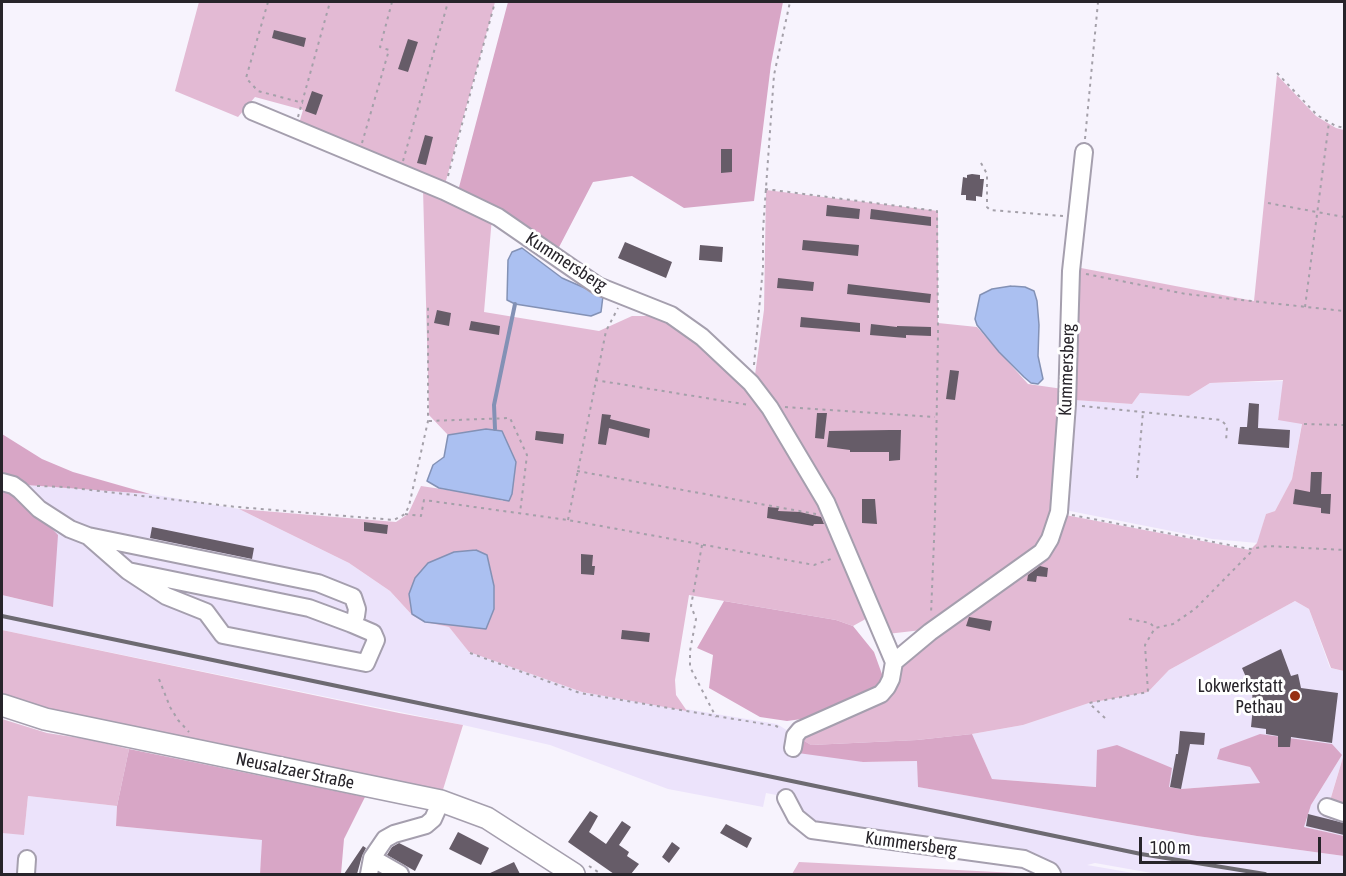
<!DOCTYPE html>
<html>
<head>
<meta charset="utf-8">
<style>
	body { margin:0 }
	#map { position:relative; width:1346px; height:876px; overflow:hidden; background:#f7f3fd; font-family:"Asap Condensed",sans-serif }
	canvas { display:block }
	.frame { position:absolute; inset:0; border:3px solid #27242a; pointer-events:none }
	.scale { position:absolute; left:1139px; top:837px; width:182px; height:27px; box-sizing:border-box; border:3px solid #27242a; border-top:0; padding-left:8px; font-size:18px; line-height:21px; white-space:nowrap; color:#27242a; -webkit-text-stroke:4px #fff; paint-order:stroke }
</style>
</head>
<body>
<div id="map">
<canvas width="1346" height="876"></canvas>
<div class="frame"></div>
<div class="scale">100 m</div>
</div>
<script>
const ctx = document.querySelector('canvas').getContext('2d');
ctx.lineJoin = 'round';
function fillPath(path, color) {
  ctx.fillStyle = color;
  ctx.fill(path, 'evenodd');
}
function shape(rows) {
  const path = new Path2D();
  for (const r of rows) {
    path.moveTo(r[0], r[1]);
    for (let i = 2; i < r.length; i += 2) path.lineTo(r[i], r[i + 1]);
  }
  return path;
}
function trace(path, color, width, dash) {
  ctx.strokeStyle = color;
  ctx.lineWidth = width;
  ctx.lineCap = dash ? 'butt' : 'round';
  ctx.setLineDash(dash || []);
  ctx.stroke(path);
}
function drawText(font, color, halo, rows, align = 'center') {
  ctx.font = font + ' "Asap Condensed",sans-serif';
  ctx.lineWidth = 6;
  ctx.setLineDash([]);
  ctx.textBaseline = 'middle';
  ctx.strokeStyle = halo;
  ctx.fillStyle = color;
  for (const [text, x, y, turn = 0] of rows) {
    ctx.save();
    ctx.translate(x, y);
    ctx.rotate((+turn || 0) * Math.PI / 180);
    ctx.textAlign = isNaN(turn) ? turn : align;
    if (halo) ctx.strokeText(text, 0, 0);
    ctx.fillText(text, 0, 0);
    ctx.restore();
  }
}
fillPath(shape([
	[1284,381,1278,419,1302,423,1292,479,1275,511,1266,514,1258,543,1212,539,1065,510,1074,400,1132,404,1140,393,1189,396,1210,383],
	[26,485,150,494,239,509,349,563,390,591,412,615,425,622,449,627,469,652,582,692,777,724,801,739,863,762,918,761,919,787,1197,836,1344,856,1344,874,1157,874,1095,863,1087,865,1139,874,1057,874,1053,870,813,825,801,814,792,798,766,793,763,807,668,789,550,745,463,725,2,630,2,595,52,607,17,491],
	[1295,601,1309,609,1330,668,1344,671,1344,754,1329,803,1344,810,1344,836,1304,827,1311,805,1342,755,1217,758,1250,767,1260,783,1181,789,1169,787,1097,751,1097,787,992,779,972,734,1023,725,1089,703,1148,692,1169,670],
	[28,796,117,806,116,826,263,840,260,874,2,874,2,833,24,834]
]), '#ece3fb');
fillPath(shape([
	[199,2,495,2,444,188,298,127,303,110,255,97,238,117,175,91],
	[1277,75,1316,116,1336,128,1344,130,1344,671,1331,668,1309,609,1295,601,1169,670,1148,692,1089,703,1023,725,972,734,917,740,811,745,801,739,885,697,901,662,1043,555,1060,514,1250,550,1257,543,1266,514,1275,511,1292,479,1302,424,1278,420,1283,380,1210,383,1189,396,1140,393,1132,404,1074,400,1076,282,1081,268,1254,301],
	[423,189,492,217,484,312,599,331,632,316,669,316,750,385,829,513,871,616,853,626,836,620,689,595,675,680,676,695,687,711,582,692,469,652,449,627,425,622,412,615,390,591,349,563,239,509,396,522,408,514,421,486,488,496,503,501,486,429,448,435,429,415],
	[766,190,938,211,938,323,977,327,1028,384,1063,389,1056,513,1047,540,922,630,887,634,783,425,779,406,773,406,754,382,764,310],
	[2,630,399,713,463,725,441,796,49,714,2,696],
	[2,719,47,733,86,739,129,749,117,806,28,796,24,835,2,833],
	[1344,754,1344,810,1329,804],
	[799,862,1036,874,1037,874,792,874]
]), '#e3bad4');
fillPath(shape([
	[508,2,783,2,771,64,754,201,684,208,632,176,593,182,557,251,458,191],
	[2,434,42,459,73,472,150,494,26,485,2,476],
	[2,488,17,491,58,535,53,607,2,595],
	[724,601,836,620,853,626,874,652,883,677,876,690,809,718,787,721,760,717,709,688,713,655,697,648],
	[972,734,992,779,1096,787,1097,750,1117,745,1172,768,1169,787,1181,789,1260,783,1250,767,1217,759,1220,749,1260,734,1332,744,1342,755,1311,805,1304,827,1344,836,1344,856,1197,836,918,787,917,761,863,762,798,753,801,739,811,745,917,740],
	[129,749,365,797,344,839,341,874,260,874,262,840,116,826,117,806]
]), '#d8a6c6');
const water = shape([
	[522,248,562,278,603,296,601,312,591,316,515,304,507,300,508,260,512,252,522,248],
	[1011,286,1025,287,1034,291,1037,301,1039,325,1038,356,1043,379,1038,384,1031,383,1024,377,999,352,977,325,975,319,980,295,992,289,1011,286],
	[486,429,502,431,516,462,512,494,509,501,439,488,427,481,433,465,444,457,448,435,486,429],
	[476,550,487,555,494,586,494,609,486,629,425,622,412,614,409,594,415,578,428,563,454,552,476,550]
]);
fillPath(water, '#abc0f1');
trace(water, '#8391b5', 1.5);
trace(shape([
	[495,429,494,405,515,304]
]), '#8391b5', 4);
fillPath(shape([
	[274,30,306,38,304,47,272,38],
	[408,39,418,42,408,72,398,69],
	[312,91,323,95,316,115,305,111],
	[425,135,433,137,426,165,417,163],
	[721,149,732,149,732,172,721,173],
	[972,174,980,175,980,179,984,179,982,197,976,196,976,201,966,200,966,195,961,195,963,177,967,178,967,175],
	[827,205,860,209,859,219,826,216],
	[871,209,931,217,931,226,870,219],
	[803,240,859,245,858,256,802,250],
	[625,242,672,262,666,278,618,258],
	[700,245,723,247,722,262,699,260],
	[778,278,814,282,813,291,777,288],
	[848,284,931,294,930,303,847,294],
	[437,310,451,313,449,326,434,323],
	[801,317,860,323,860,332,800,327],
	[471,321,500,326,499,335,469,330],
	[871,324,897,327,897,326,931,327,931,336,906,335,906,338,870,335],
	[950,370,959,371,955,400,946,399],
	[1249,403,1259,404,1258,428,1290,430,1289,448,1238,444,1240,427,1247,427],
	[817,413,827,413,824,439,815,438],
	[602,414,611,415,610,419,650,429,649,438,609,428,606,445,598,444],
	[890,430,901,430,900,460,889,461,889,452,850,452,850,450,827,447,829,431],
	[536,431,564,434,563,444,535,440],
	[1311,472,1322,472,1321,494,1331,494,1330,514,1321,513,1321,508,1293,504,1295,489,1310,492],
	[862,499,875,499,877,524,862,523],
	[768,507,779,508,778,511,800,512,821,517,824,524,814,524,813,526,767,518],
	[364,522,388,525,387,534,364,531],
	[152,527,254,548,252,559,150,538],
	[581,554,593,555,592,566,595,566,594,575,581,574],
	[1040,566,1048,568,1047,577,1037,576,1036,582,1027,581,1028,575],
	[969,617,992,621,990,631,966,626],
	[622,630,650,633,649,642,621,639],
	[1281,649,1291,676,1298,674,1301,688,1338,693,1332,743,1291,737,1290,747,1278,747,1278,736,1266,734,1266,729,1251,727,1253,707,1252,691,1242,668],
	[1180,731,1205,733,1204,745,1190,744,1181,789,1170,787,1176,754,1178,754],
	[590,811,598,816,589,832,606,844,622,821,631,827,619,845,629,852,627,856,639,864,631,874,614,874,568,842],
	[1308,814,1344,823,1344,835,1306,826],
	[726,824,752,838,747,848,720,833],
	[458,832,489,848,481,865,449,849],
	[672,842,680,848,669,863,662,857],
	[399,843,423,855,415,871,387,855,392,847],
	[363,846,366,848,362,856,357,874,344,874],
	[514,862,520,874,488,874]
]), '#665c68');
const minor = shape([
	[252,111,444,191,498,217,598,286,671,315,702,337,751,383,770,408,826,502,894,662,891,679,887,687,881,694,800,730,795,736,793,748],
	[2,482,13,485,20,490,39,509,70,529,88,536,128,571,309,608,352,624],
	[88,536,318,583,353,597,357,609,356,616,352,624,373,633,376,640,366,663,223,635,206,612,166,596,128,571],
	[894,662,930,632,1042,552,1050,539,1059,512,1067,404,1071,271,1084,152],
	[786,798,796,817,812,830,1024,859,1050,871,1052,874],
	[1327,807,1344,813],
	[372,858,400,874],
	[26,874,27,859],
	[369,874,372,858,385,839,394,834,426,825,433,819,441,801]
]);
const major = shape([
	[2,705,45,719,441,801,487,818,574,874]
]);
trace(minor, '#a59fae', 20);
trace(major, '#a59fae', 24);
trace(shape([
	[268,2,246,78,258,91,303,103],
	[1277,73,1317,115,1336,126,1344,128],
	[298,117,330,2],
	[1085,139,1098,2],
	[362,143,389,50,380,47,392,2],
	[403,161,448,2],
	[981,163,987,174,987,207,990,210,1063,216],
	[448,176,495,2],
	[765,189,937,211,938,334,935,516,931,614],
	[1268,203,1344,217],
	[1086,274,1186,294,1344,311],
	[1305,307,1329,122],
	[754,365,763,267,763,230,774,75,790,2],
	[595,380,749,405],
	[1082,406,1221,420,1227,426,1226,442],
	[785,407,935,417],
	[429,421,510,418,527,455,520,513],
	[1304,424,1344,425],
	[577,471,816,514],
	[1137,478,1143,412],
	[37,486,65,487,237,507,394,520,405,514,409,506,428,421,428,307],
	[405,514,421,516,424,500,568,520,814,565,834,558],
	[1072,515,1250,549,1268,546,1344,550],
	[568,520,606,331,618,308],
	[702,545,691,606,696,619,690,651,690,667,716,717],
	[1129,619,1150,623,1155,628,1173,624,1195,609,1254,549],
	[470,653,580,693,776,726,782,729],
	[159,679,170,707,178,720,189,732],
	[1105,718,1089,703,1148,692,1145,645,1155,628],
	[589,866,601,874]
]), '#a4a0a9', 2, [3, 4.5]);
trace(minor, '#fff', 16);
trace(major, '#fff', 21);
trace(shape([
	[2,616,1141,854,1265,874]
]), '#6d6a71', 4);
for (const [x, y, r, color] of [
	[1295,696,6,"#973012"]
]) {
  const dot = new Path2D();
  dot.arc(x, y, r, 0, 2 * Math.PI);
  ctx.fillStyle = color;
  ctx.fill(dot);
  trace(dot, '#fff', 2);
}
drawText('18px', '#27242a', '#fff', [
	["Kummersberg",566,262,33],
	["Kummersberg",1067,370,-88],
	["Neusalzaer Straße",295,771,12],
	["Kummersberg",911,844,8]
]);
drawText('18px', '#27242a', '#fff', [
	["Lokwerkstatt",1283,686],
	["Pethau",1283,707]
], 'right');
</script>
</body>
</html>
